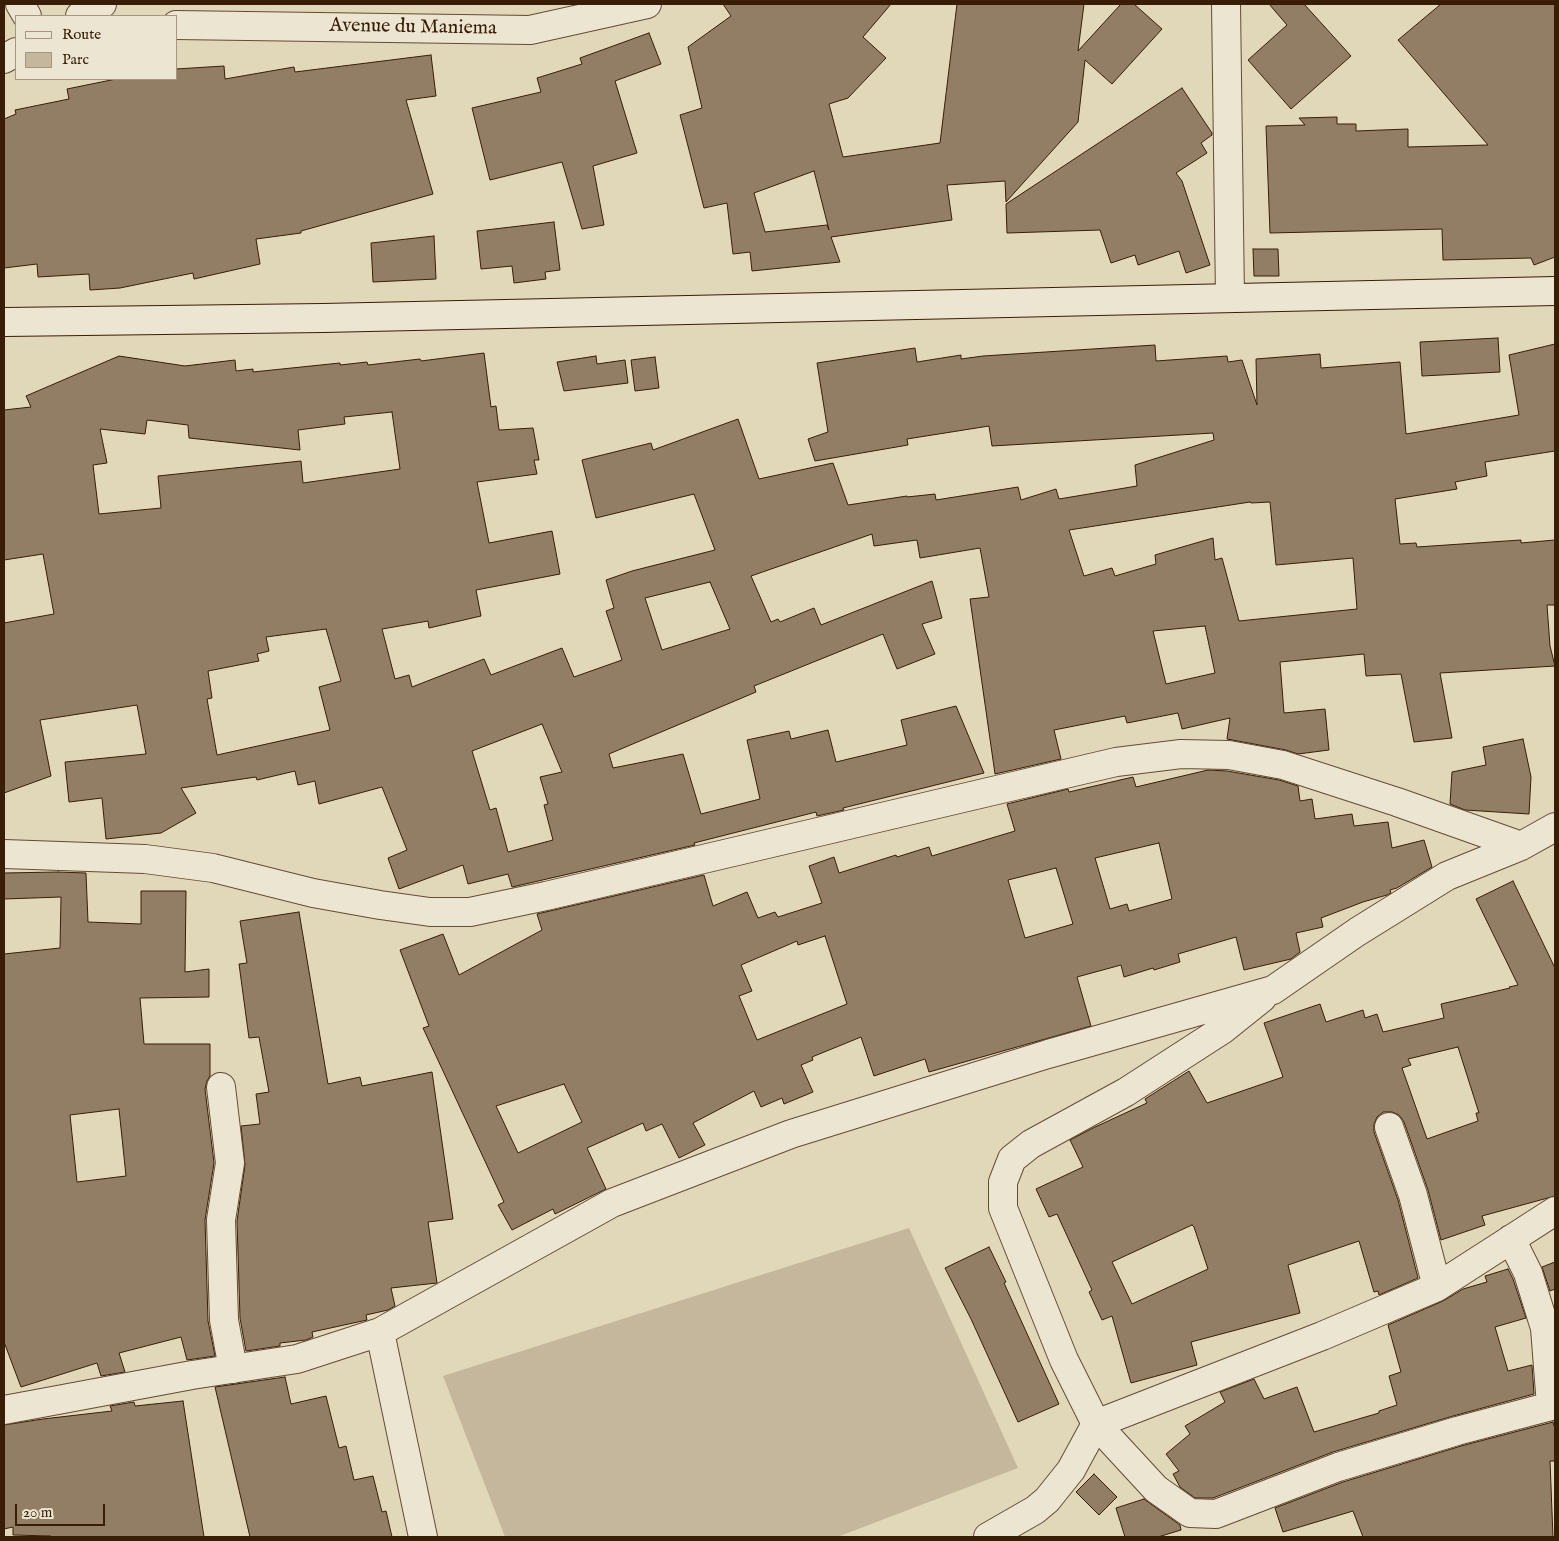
<!DOCTYPE html>
<html>
<head>
<meta charset="utf-8">
<style>
	body { margin:0 }
	#map { position:relative; width:1559px; height:1541px; overflow:hidden; background:#e1d7b9; font-family:"IM FELL English",serif }
	canvas { display:block }
	.frame { position:absolute; inset:0; border:5px solid #3a1d07; pointer-events:none }
	.legend { position:absolute; left:15px; top:15px; width:162px; height:65px; box-sizing:border-box; background:#ece5d2; border:1px solid #a59581; margin:0; padding:6px 9px; list-style:none; font-size:15px; color:#3a1d07 }
	.legend li { display:flex; align-items:center; gap:10px; height:25px }
	.legend b { width:25px; border:1px solid #a59581 }
	.scale { position:absolute; left:15px; top:1504px; width:90px; height:22px; box-sizing:border-box; border:2px solid #3a1d07; border-top:0; padding-left:6px; font-size:15px; line-height:18px; white-space:nowrap; color:#3a1d07; -webkit-text-stroke:4px #ece5d2; paint-order:stroke }
</style>
</head>
<body>
<div id="map">
<canvas width="1559" height="1541"></canvas>
<div class="frame"></div>
<ul class="legend">
<li><b style="height:6px;background:#ece5d2"></b>Route</li>
<li><b style="height:14px;background:#c5b79b"></b>Parc</li>
</ul>
<div class="scale">20 m</div>
</div>
<script>
const ctx = document.querySelector('canvas').getContext('2d');
ctx.lineJoin = 'round';
function fillPath(path, color) {
  ctx.fillStyle = color;
  ctx.fill(path, 'evenodd');
}
function shape(rows) {
  const path = new Path2D();
  for (const r of rows) {
    path.moveTo(r[0], r[1]);
    for (let i = 2; i < r.length; i += 2) path.lineTo(r[i], r[i + 1]);
  }
  return path;
}
function trace(path, color, width, dash) {
  ctx.strokeStyle = color;
  ctx.lineWidth = width;
  ctx.lineCap = dash ? 'butt' : 'round';
  ctx.setLineDash(dash || []);
  ctx.stroke(path);
}
function drawText(font, color, halo, rows, align = 'center') {
  ctx.font = font + ' "IM FELL English",serif';
  ctx.lineWidth = 4;
  ctx.setLineDash([]);
  ctx.textBaseline = 'middle';
  ctx.strokeStyle = halo;
  ctx.fillStyle = color;
  for (const [text, x, y, turn = 0] of rows) {
    ctx.save();
    ctx.translate(x, y);
    ctx.rotate((+turn || 0) * Math.PI / 180);
    ctx.textAlign = isNaN(turn) ? turn : align;
    if (halo) ctx.strokeText(text, 0, 0);
    ctx.fillText(text, 0, 0);
    ctx.restore();
  }
}
fillPath(shape([
	[909,1228,1018,1468,837,1537,505,1537,443,1376]
]), '#c5b79b');
const building = shape([
	[723,4,891,4,863,37,886,58,848,98,829,104,843,157,940,143,957,4,1084,4,1078,51,1121,4,1134,4,1162,29,1112,84,1085,60,1078,122,1006,202,1005,181,947,185,952,220,831,237,840,262,752,271,750,252,733,254,727,203,704,208,680,115,702,108,688,47,731,16,723,4],
	[814,171,829,230,827,225,765,232,754,193,814,171],
	[1269,4,1304,4,1351,56,1291,109,1248,60,1287,25,1269,4],
	[1441,4,1555,4,1555,257,1534,265,1531,258,1443,260,1442,229,1270,233,1266,126,1305,125,1299,118,1337,117,1337,124,1356,124,1356,131,1408,129,1408,147,1488,145,1398,40,1441,4],
	[649,33,661,64,615,81,637,153,593,166,604,225,582,229,562,162,490,180,472,108,541,92,537,78,582,64,580,58,649,33],
	[431,55,436,96,406,100,433,194,301,231,301,233,256,239,260,264,194,279,193,273,120,288,90,290,89,274,38,277,37,264,4,268,4,119,16,114,15,110,69,99,67,89,116,79,176,79,176,69,224,66,225,79,294,67,295,72,431,55],
	[1182,88,1212,133,1212,135,1201,143,1207,153,1176,173,1182,181,1210,265,1186,273,1179,251,1138,265,1135,255,1111,263,1100,230,1007,233,1006,204,1182,88],
	[554,222,560,270,545,272,546,279,514,283,512,266,481,269,477,231,554,222],
	[434,236,436,279,373,282,371,243,434,236],
	[1253,249,1278,249,1279,276,1254,276,1253,249],
	[1498,338,1500,372,1422,376,1420,342,1498,338],
	[1555,344,1555,451,1485,462,1487,476,1455,482,1457,489,1395,499,1400,544,1416,543,1417,547,1521,540,1521,543,1555,540,1555,605,1547,605,1550,646,1555,666,1440,673,1452,738,1414,742,1401,674,1366,676,1364,654,1280,662,1284,713,1325,709,1329,750,1298,754,1286,750,1227,739,1230,718,1182,729,1178,713,1127,723,1125,716,1054,730,1061,759,995,774,970,599,989,597,980,548,920,558,917,540,874,546,872,534,751,576,771,622,778,619,780,622,814,608,821,625,932,581,942,618,922,624,935,654,897,669,883,634,754,686,756,692,609,754,613,768,683,754,701,814,760,799,747,740,789,731,791,739,828,730,836,762,907,745,901,720,956,706,984,773,843,808,844,810,817,816,816,812,694,843,695,845,512,887,508,874,468,884,463,865,399,889,388,858,407,850,382,787,319,804,315,781,298,785,295,771,257,780,256,777,181,788,196,813,161,833,106,839,102,798,69,802,65,762,146,754,137,705,40,720,51,776,4,793,4,623,54,614,43,554,4,560,4,410,31,407,26,396,119,356,185,366,235,360,236,371,253,369,253,372,340,363,340,365,367,362,368,365,420,359,421,361,484,353,491,407,496,406,499,430,533,428,539,460,534,460,537,474,477,482,489,543,552,531,560,574,476,590,481,616,429,628,428,621,382,629,395,679,409,675,412,687,484,659,491,675,562,648,574,677,622,660,606,611,614,608,606,580,632,571,715,550,694,494,596,518,582,460,651,443,653,450,738,419,759,479,833,463,848,505,907,496,907,497,935,494,936,500,1018,487,1021,500,1056,489,1059,499,1137,486,1135,465,1214,440,1213,433,992,446,989,426,907,439,908,445,815,461,808,439,828,432,817,363,915,348,917,362,961,355,961,359,983,356,1155,345,1156,361,1227,356,1228,362,1242,360,1257,405,1256,359,1320,354,1321,368,1400,362,1406,434,1519,415,1509,355,1555,344],
	[392,412,400,469,303,483,301,461,158,476,161,508,99,514,93,465,107,463,100,429,145,434,147,420,188,425,189,438,300,450,298,430,345,424,344,417,392,412],
	[1250,502,1251,503,1270,502,1276,565,1353,558,1357,609,1239,621,1222,558,1215,560,1213,538,1155,555,1156,564,1115,576,1112,568,1084,576,1069,530,1250,502],
	[710,582,730,629,662,650,645,598,710,582],
	[1205,626,1215,673,1166,684,1153,631,1205,626],
	[326,629,341,681,319,687,330,730,217,755,207,699,212,698,208,671,259,661,257,654,269,651,266,637,326,629],
	[542,724,562,772,540,777,548,804,544,805,553,840,508,852,496,808,490,810,472,751,542,724],
	[596,356,597,364,625,360,628,383,564,391,557,362,596,356],
	[655,357,659,388,635,391,631,360,655,357],
	[1523,739,1531,777,1529,814,1465,810,1450,804,1452,772,1486,765,1483,747,1523,739],
	[1208,770,1227,771,1279,780,1298,786,1300,801,1312,799,1315,819,1352,814,1354,826,1388,822,1392,848,1424,840,1432,867,1397,888,1390,890,1391,893,1387,895,1363,902,1321,918,1323,927,1296,933,1300,952,1291,959,1244,970,1236,937,1178,954,1180,962,1154,970,1153,968,1124,977,1121,965,1077,977,1091,1026,929,1072,925,1059,874,1076,861,1037,812,1057,813,1060,801,1065,813,1092,784,1104,782,1098,761,1107,754,1091,693,1123,705,1145,679,1158,662,1124,646,1131,643,1123,587,1148,606,1189,555,1214,553,1209,512,1230,498,1205,504,1202,423,1028,429,1026,400,950,443,934,459,975,542,930,537,914,704,875,713,906,747,892,758,918,775,912,778,917,822,903,809,866,834,857,839,873,896,855,897,857,929,847,932,856,1015,831,1007,804,1068,789,1069,792,1133,777,1136,787,1208,770],
	[1159,843,1172,899,1129,911,1127,904,1110,909,1095,858,1159,843],
	[1056,868,1073,924,1025,938,1008,880,1056,868],
	[825,936,847,1004,757,1040,739,996,752,991,741,965,797,941,798,945,825,936],
	[564,1084,582,1122,518,1153,496,1106,564,1084],
	[58,872,86,873,88,922,141,924,141,891,186,891,185,972,209,969,209,997,140,998,144,1044,210,1044,210,1076,207,1081,205,1089,214,1163,205,1220,208,1321,215,1356,187,1360,181,1337,119,1353,125,1372,101,1376,97,1363,21,1387,4,1342,4,954,60,948,61,897,4,899,4,873,58,872],
	[119,1109,126,1176,77,1182,70,1115,119,1109],
	[1513,881,1555,968,1555,1196,1482,1216,1485,1225,1441,1240,1428,1190,1404,1122,1399,1115,1392,1112,1383,1112,1377,1117,1374,1124,1374,1132,1398,1200,1418,1278,1379,1295,1378,1291,1374,1292,1359,1241,1288,1265,1300,1313,1191,1342,1197,1365,1131,1383,1112,1316,1102,1320,1089,1292,1092,1290,1057,1214,1049,1217,1036,1189,1083,1167,1070,1140,1093,1128,1147,1103,1145,1099,1189,1071,1207,1103,1283,1077,1264,1023,1320,1004,1326,1022,1363,1010,1365,1018,1377,1014,1383,1032,1444,1018,1441,1004,1510,988,1509,987,1518,985,1476,899,1513,881],
	[1458,1047,1479,1113,1476,1113,1478,1121,1427,1139,1402,1068,1411,1065,1408,1059,1458,1047],
	[1192,1225,1194,1227,1208,1269,1132,1304,1112,1262,1192,1225],
	[299,912,328,1084,360,1077,362,1086,432,1072,453,1219,428,1222,437,1283,391,1288,395,1306,388,1310,366,1315,367,1320,312,1332,313,1337,306,1340,280,1343,280,1346,246,1351,240,1318,237,1221,245,1165,241,1126,260,1124,256,1094,269,1092,259,1037,249,1038,239,964,247,963,240,921,299,912],
	[989,1247,1006,1282,1004,1283,1059,1404,1018,1422,971,1319,945,1268,989,1247],
	[1555,1262,1555,1289,1550,1291,1542,1267,1555,1262],
	[1508,1269,1513,1279,1526,1318,1495,1327,1508,1371,1532,1365,1534,1394,1453,1416,1333,1452,1213,1498,1195,1498,1180,1487,1173,1474,1179,1471,1166,1454,1190,1434,1185,1426,1225,1402,1220,1392,1254,1379,1264,1399,1297,1387,1314,1432,1379,1413,1379,1411,1397,1405,1389,1376,1401,1372,1388,1325,1443,1301,1463,1289,1487,1282,1485,1276,1508,1269],
	[285,1377,291,1404,326,1396,339,1448,346,1446,354,1480,373,1476,382,1512,386,1511,392,1537,250,1537,215,1387,285,1377],
	[183,1401,204,1537,51,1537,51,1536,13,1535,13,1527,4,1529,4,1425,43,1419,112,1411,110,1406,134,1402,135,1406,183,1401],
	[1553,1422,1555,1429,1555,1461,1550,1461,1553,1537,1363,1537,1353,1511,1283,1532,1275,1508,1343,1482,1461,1446,1553,1422],
	[1094,1474,1117,1497,1099,1515,1076,1492,1094,1474],
	[1144,1499,1180,1525,1181,1530,1158,1537,1125,1537,1116,1508,1144,1499]
]);
fillPath(building, '#917e64');
trace(building, '#3a1d07', 1);
const street = shape([
	[20,4,27,16],
	[1226,4,1230,298],
	[80,16,102,4],
	[176,25,530,30,647,4],
	[4,59,16,52],
	[4,854,145,859,213,868,313,893,380,905,430,912,470,912,546,896,1116,762,1181,754,1229,755,1283,765,1397,802,1521,846],
	[1262,998,1222,1030,1126,1092,1031,1144,1012,1159,1003,1182,1003,1208,1064,1360,1096,1424,1156,1489,1190,1513,1216,1514,1338,1467,1457,1431,1555,1405],
	[221,1087,230,1163,221,1220,224,1320,233,1369],
	[1389,1127,1413,1195,1437,1287],
	[1511,1239,1528,1273,1545,1328,1551,1406],
	[380,1332,423,1537],
	[4,1410,192,1375,297,1359,380,1332,612,1203,791,1134,1048,1054,1273,990,1357,932,1447,876,1521,846,1555,827],
	[988,1537,1035,1510,1047,1500,1071,1470,1096,1424,1322,1336,1437,1287,1555,1211]
]);
const secondary = shape([
	[4,322,323,318,1555,291]
]);
trace(street, '#644c34', 30);
trace(secondary, '#3a1d07', 30);
trace(street, '#ece5d2', 28);
trace(secondary, '#ece5d2', 28);
drawText('20px', '#3a1d07', '#ece5d2', [
	["Avenue du Maniema",413,28,1]
]);
</script>
</body>
</html>
